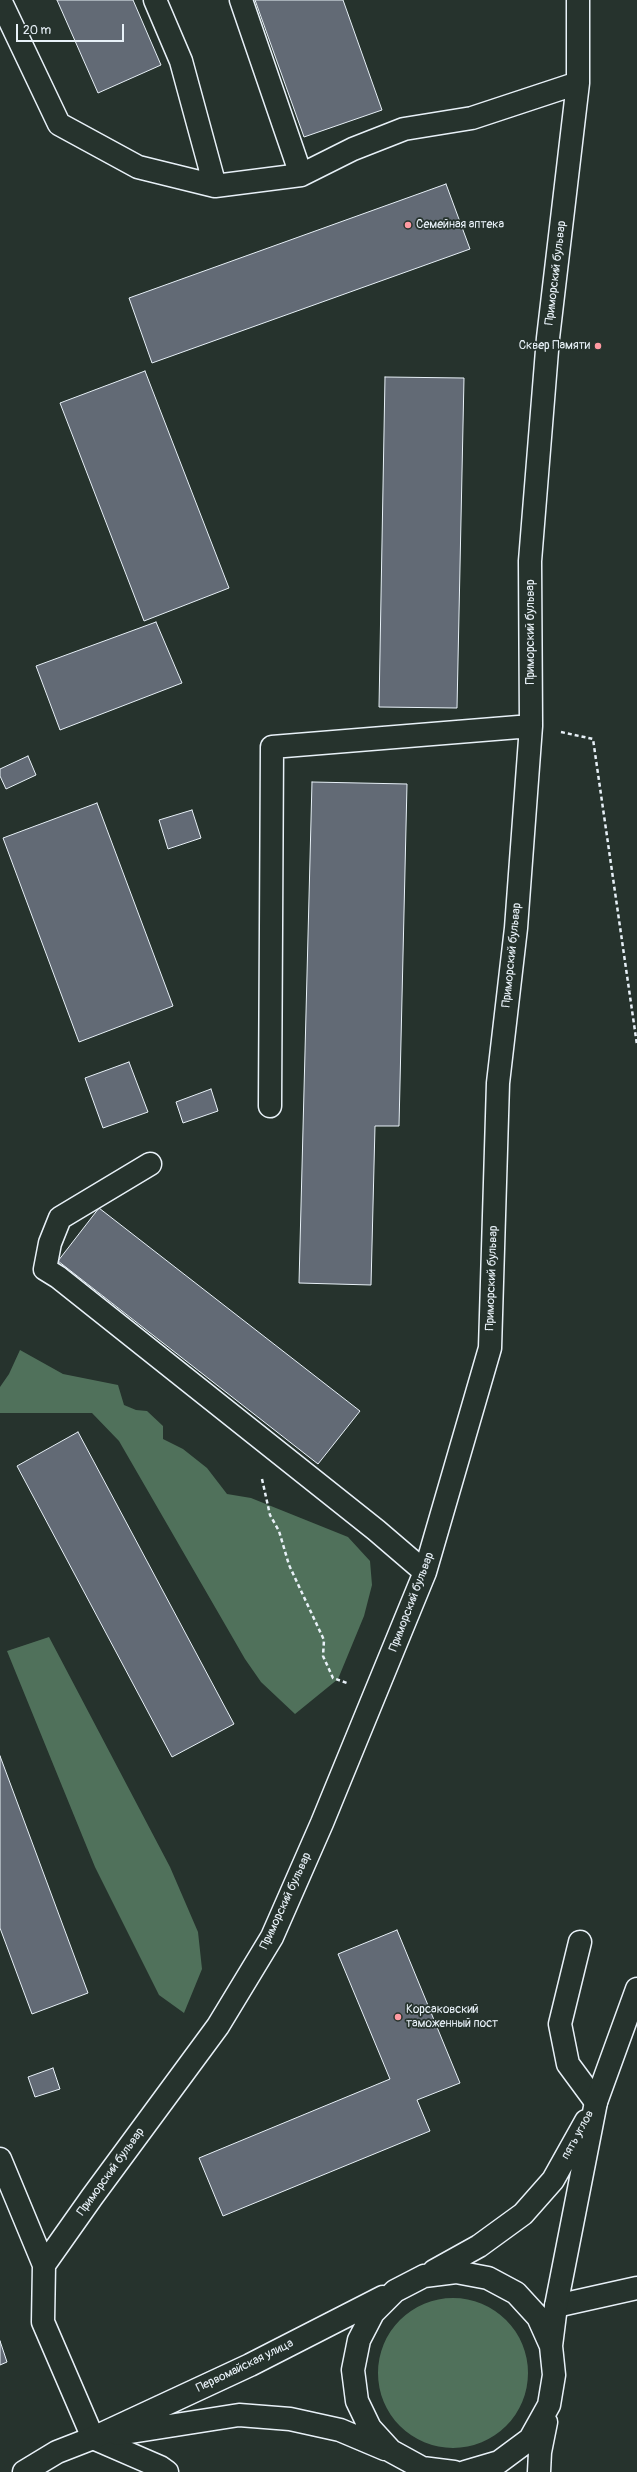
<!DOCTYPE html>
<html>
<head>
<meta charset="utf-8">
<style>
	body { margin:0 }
	#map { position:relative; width:637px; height:2472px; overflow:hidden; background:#26332d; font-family:Pangolin,sans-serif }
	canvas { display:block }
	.scale { position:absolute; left:16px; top:24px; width:108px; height:18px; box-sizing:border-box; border:2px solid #e8f1f8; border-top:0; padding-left:5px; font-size:12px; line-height:14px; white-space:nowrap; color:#e8f1f8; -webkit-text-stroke:3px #26332d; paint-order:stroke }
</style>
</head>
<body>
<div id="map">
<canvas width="637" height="2472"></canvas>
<div class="scale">20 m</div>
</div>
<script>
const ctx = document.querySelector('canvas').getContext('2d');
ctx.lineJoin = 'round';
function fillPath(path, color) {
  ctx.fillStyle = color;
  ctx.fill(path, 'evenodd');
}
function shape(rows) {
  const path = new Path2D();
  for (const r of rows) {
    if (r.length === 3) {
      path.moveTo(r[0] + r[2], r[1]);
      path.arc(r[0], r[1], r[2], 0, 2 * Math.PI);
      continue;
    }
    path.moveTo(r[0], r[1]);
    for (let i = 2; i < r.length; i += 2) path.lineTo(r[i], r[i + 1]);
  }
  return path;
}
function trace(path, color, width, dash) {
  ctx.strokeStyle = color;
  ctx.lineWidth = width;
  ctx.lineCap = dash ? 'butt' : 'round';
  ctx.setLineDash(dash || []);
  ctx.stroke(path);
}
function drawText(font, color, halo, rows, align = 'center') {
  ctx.font = font + ' Pangolin,sans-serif';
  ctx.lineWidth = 3.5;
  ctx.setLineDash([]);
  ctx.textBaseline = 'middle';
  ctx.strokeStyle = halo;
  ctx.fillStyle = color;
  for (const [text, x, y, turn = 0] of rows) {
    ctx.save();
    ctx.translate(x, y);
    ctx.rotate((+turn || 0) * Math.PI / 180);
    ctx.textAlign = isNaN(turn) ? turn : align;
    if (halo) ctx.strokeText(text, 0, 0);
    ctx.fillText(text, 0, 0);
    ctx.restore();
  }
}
fillPath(shape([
	[20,1350,63,1374,118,1385,124,1405,136,1410,147,1411,163,1426,163,1439,183,1449,207,1468,227,1494,251,1498,348,1537,370,1561,372,1585,364,1616,338,1679,295,1714,261,1682,245,1659,119,1441,92,1413,0,1413,0,1387,9,1374],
	[49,1637,170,1867,198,1932,202,1969,184,2013,159,1995,95,1867,7,1651],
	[453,2373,75]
]), '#50715b');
const building = shape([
	[57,0,133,0,161,65,98,93,57,0],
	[255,0,343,0,382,110,304,137,255,0],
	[446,184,470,249,152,363,129,298,446,184],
	[145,371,229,588,144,621,60,403,145,371],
	[385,377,464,378,457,708,379,707,385,377],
	[156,622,182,683,60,730,36,666,156,622],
	[28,756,36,775,6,789,0,776,0,769,28,756],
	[312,782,407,784,399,1126,375,1126,371,1285,299,1283,312,782],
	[97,803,173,1006,79,1042,3,838,97,803],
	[192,810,201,838,168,849,159,820,192,810],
	[129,1062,148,1112,103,1128,85,1078,129,1062],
	[211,1089,218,1111,183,1123,176,1102,211,1089],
	[99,1208,360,1411,318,1464,58,1261,99,1208],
	[78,1432,234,1724,172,1757,17,1466,78,1432],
	[0,1756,88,1993,32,2014,0,1928,0,1756],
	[397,1930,460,2083,417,2100,430,2131,223,2216,199,2158,390,2079,338,1954,397,1930],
	[53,2068,60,2089,35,2097,28,2077,53,2068],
	[0,2341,7,2362,0,2365,0,2341]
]);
fillPath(building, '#626a75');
trace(building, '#e8f1f8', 1);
const minor = shape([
	[0,0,59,124,138,167,215,186],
	[155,0,181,61,215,186,301,175,353,149,404,129,472,118,578,83],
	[241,0,301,175],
	[270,1106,272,747,531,726],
	[150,1164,60,1218,50,1243,45,1269,58,1277,376,1530,425,1572],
	[580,1942,560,2024,568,2064,596,2102],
	[0,2159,44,2265],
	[556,2306,637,2288],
	[167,2472,160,2467,93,2438,43,2322,44,2265,92,2197,218,2026,272,1937,322,1823,425,1572,490,1348,498,1083,516,928,531,726,530,561,548,338,578,83,578,0]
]);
const major = shape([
	[434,2271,479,2246,523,2214,553,2180,586,2121],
	[551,2346,556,2306,596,2102,637,1989],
	[118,2434,239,2415,290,2419,340,2430,385,2449],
	[24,2472,57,2452,93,2438,250,2365,383,2297],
	[454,2472,422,2468,391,2451,370,2428,357,2401,353,2370,359,2340,373,2313,395,2291,424,2276,456,2272,488,2278,516,2293,538,2317,551,2346,554,2375,549,2405,530,2439,499,2462,465,2472],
	[539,2472,540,2452,546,2422]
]);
trace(minor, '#e8f1f8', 25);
trace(major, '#e8f1f8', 25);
trace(shape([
	[561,732,593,739,637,1045],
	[262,1479,270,1515,279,1531,289,1565,324,1640,323,1656,333,1678,347,1683]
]), '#e8f1f8', 2.5, [4, 3]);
trace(minor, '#26332d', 22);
trace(major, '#26332d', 22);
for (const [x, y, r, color] of [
	[408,225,4,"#ff9aa2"],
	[598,346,4,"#ff9aa2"],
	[398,2017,4,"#ff9aa2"]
]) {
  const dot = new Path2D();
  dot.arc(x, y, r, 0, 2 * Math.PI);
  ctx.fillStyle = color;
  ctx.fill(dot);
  trace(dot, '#26332d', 1.5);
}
drawText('12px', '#e8f1f8', '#26332d', [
	["Семейная аптека",416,225],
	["Сквер Памяти",590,346,"right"],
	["Корсаковский",406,2010],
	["таможенный пост",406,2024]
], 'left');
drawText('12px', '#e8f1f8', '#26332d', [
	["Приморский бульвар",556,273,-83],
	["Приморский бульвар",531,632,-90],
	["Приморский бульвар",512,955,-84],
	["Приморский бульвар",492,1278,-88],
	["Приморский бульвар",412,1602,-69],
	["Приморский бульвар",286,1901,-65],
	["пять углов",578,2135,-61],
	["Приморский бульвар",111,2172,-54],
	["Первомайская улица",245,2366,-26]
]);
</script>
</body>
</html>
